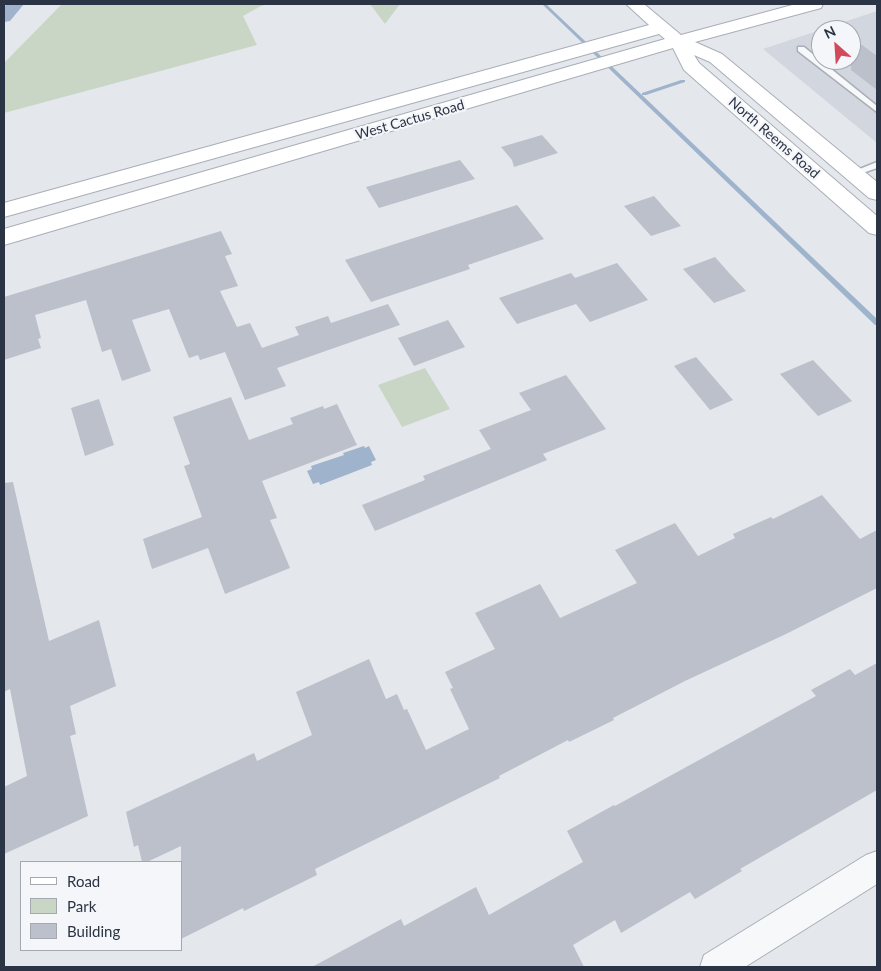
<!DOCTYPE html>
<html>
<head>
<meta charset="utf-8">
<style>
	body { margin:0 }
	#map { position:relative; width:881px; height:971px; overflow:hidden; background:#e4e7ec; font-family:Lato,sans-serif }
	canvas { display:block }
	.frame { position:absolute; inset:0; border:5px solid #2b3445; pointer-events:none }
	.legend { position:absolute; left:20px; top:861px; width:162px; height:90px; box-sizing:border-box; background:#f4f6f9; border:1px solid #a4a8b1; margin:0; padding:6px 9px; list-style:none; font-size:15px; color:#2b3445 }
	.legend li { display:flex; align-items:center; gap:10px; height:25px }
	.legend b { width:25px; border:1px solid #a4a8b1 }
	.north { position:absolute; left:811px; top:20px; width:50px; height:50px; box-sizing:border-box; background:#f4f6f9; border:1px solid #a4a8b1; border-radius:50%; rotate:334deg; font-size:14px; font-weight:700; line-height:20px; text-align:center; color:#2b3445 }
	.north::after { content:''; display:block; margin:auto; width:18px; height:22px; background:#d1495b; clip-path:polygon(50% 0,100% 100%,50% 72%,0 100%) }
</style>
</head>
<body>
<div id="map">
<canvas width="881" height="971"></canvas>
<div class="frame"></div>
<ul class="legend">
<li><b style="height:6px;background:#fff"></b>Road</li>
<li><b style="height:14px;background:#c9d6c5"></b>Park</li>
<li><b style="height:14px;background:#bbc0ca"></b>Building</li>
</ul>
<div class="north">N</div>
</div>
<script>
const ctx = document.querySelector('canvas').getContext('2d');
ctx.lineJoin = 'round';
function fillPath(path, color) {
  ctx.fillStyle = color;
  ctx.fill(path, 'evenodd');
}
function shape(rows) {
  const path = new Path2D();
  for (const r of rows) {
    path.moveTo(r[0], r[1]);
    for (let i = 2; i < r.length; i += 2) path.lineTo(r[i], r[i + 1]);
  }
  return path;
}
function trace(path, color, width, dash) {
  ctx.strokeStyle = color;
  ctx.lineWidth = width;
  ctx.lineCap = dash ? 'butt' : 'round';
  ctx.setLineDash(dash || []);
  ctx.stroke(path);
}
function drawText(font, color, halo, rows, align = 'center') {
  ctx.font = font + ' Lato,sans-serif';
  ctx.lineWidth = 4.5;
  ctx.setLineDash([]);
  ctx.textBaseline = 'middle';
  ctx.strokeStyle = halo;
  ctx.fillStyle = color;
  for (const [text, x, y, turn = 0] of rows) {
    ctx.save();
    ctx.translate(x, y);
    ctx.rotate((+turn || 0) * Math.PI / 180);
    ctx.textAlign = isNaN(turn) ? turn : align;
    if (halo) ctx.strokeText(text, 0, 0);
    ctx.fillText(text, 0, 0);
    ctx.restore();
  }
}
fillPath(shape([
	[877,11,877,143,763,49],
	[821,30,851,30,851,60,821,60]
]), '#d2d6de');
fillPath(shape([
	[62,4,269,4,261,6,243,16,257,45,4,113,4,63],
	[370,4,400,4,385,24],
	[425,368,450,409,402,427,378,385]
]), '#c9d6c5');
fillPath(shape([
	[364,446,365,448,369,446,376,460,371,462,372,465,320,485,319,482,313,484,307,471,312,469,311,466,344,455,343,453]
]), '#9fb4cc');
fillPath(shape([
	[542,4,546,4,642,95,642,93,681,80,685,80,685,82,646,95,642,95,877,319,877,325,875,325,542,4]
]), '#9fb4cc');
fillPath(shape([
	[7,4,24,4,10,21,4,22,4,7,7,4]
]), '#9fb4cc');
fillPath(shape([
	[851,37,877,56,877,90,851,70],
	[542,135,558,153,514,167,512,160,501,147],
	[460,160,475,179,379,208,366,187],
	[654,196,667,211,681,226,651,236,624,206],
	[517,205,544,239,468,265,470,269,371,302,345,260],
	[221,231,232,254,225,256,238,286,220,291,237,327,250,323,262,348,299,335,295,327,328,316,331,323,388,304,400,325,277,368,286,386,245,400,225,352,200,360,198,355,189,358,169,309,132,320,151,371,122,381,111,349,102,352,86,300,35,315,41,338,38,339,41,348,4,360,4,297],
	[715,257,730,274,746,291,714,303,683,269],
	[617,263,648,300,590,322,576,304,517,324,499,298,571,273,575,278],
	[448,320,465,347,414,366,398,338],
	[696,357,733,400,710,410,674,366],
	[813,360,832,380,852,401,818,416,780,374],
	[566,375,606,429,543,454,547,460,375,531,362,505,425,480,423,476,491,449,479,430,531,410,519,393],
	[231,397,249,440,293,424,290,418,323,406,324,409,337,404,357,445,262,481,277,518,270,520,290,568,225,594,208,548,152,569,143,539,202,517,184,466,190,464,173,417],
	[99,399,114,445,85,456,71,408],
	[13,482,49,641,99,620,116,686,70,706,76,734,70,736,88,816,4,854,4,787,27,776,10,689,4,692,4,483],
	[822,495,860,539,877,530,877,588,786,634,685,681,613,718,614,720,569,742,568,740,499,776,500,778,315,869,317,875,244,911,243,908,181,939,181,846,147,862,142,862,138,845,134,847,126,812,254,753,257,761,312,735,296,692,369,659,386,699,397,694,404,710,407,709,426,750,469,729,450,689,453,688,445,672,495,649,475,613,540,584,560,618,637,583,615,550,675,523,698,556,735,538,733,534,771,517,773,519],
	[877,663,877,790,740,869,742,871,695,899,690,892,621,933,615,920,573,945,584,967,312,967,401,919,404,926,476,887,489,915,583,862,567,831,614,805,615,806,816,696,811,690,850,669,855,675]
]), '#bbc0ca');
const lane = shape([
	[798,47,804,47,877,106,877,112,798,51,798,47],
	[877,162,877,168,854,176,850,173,877,162]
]);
const street = shape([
	[877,851,877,884,745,967,700,967,704,955,866,855,877,851]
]);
const secondary = shape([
	[626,4,644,4,681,35,796,4,823,4,821,8,695,42,722,54,877,182,877,200,869,198,710,62,694,55,699,63,877,216,877,235,869,233,684,70,673,48,4,245,4,229,665,39,659,34,4,217,4,203,649,25,626,4]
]);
trace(lane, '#a9aeb7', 3);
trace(street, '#a9aeb7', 2);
trace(secondary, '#a9aeb7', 2);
fillPath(lane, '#f7f8fa');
fillPath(street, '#f7f8fa');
fillPath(secondary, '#fff');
drawText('14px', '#2b3445', '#f4f6f9', [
	["West Cactus Road",410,120,-16],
	["North Reems Road",774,138,41]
]);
</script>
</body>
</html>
